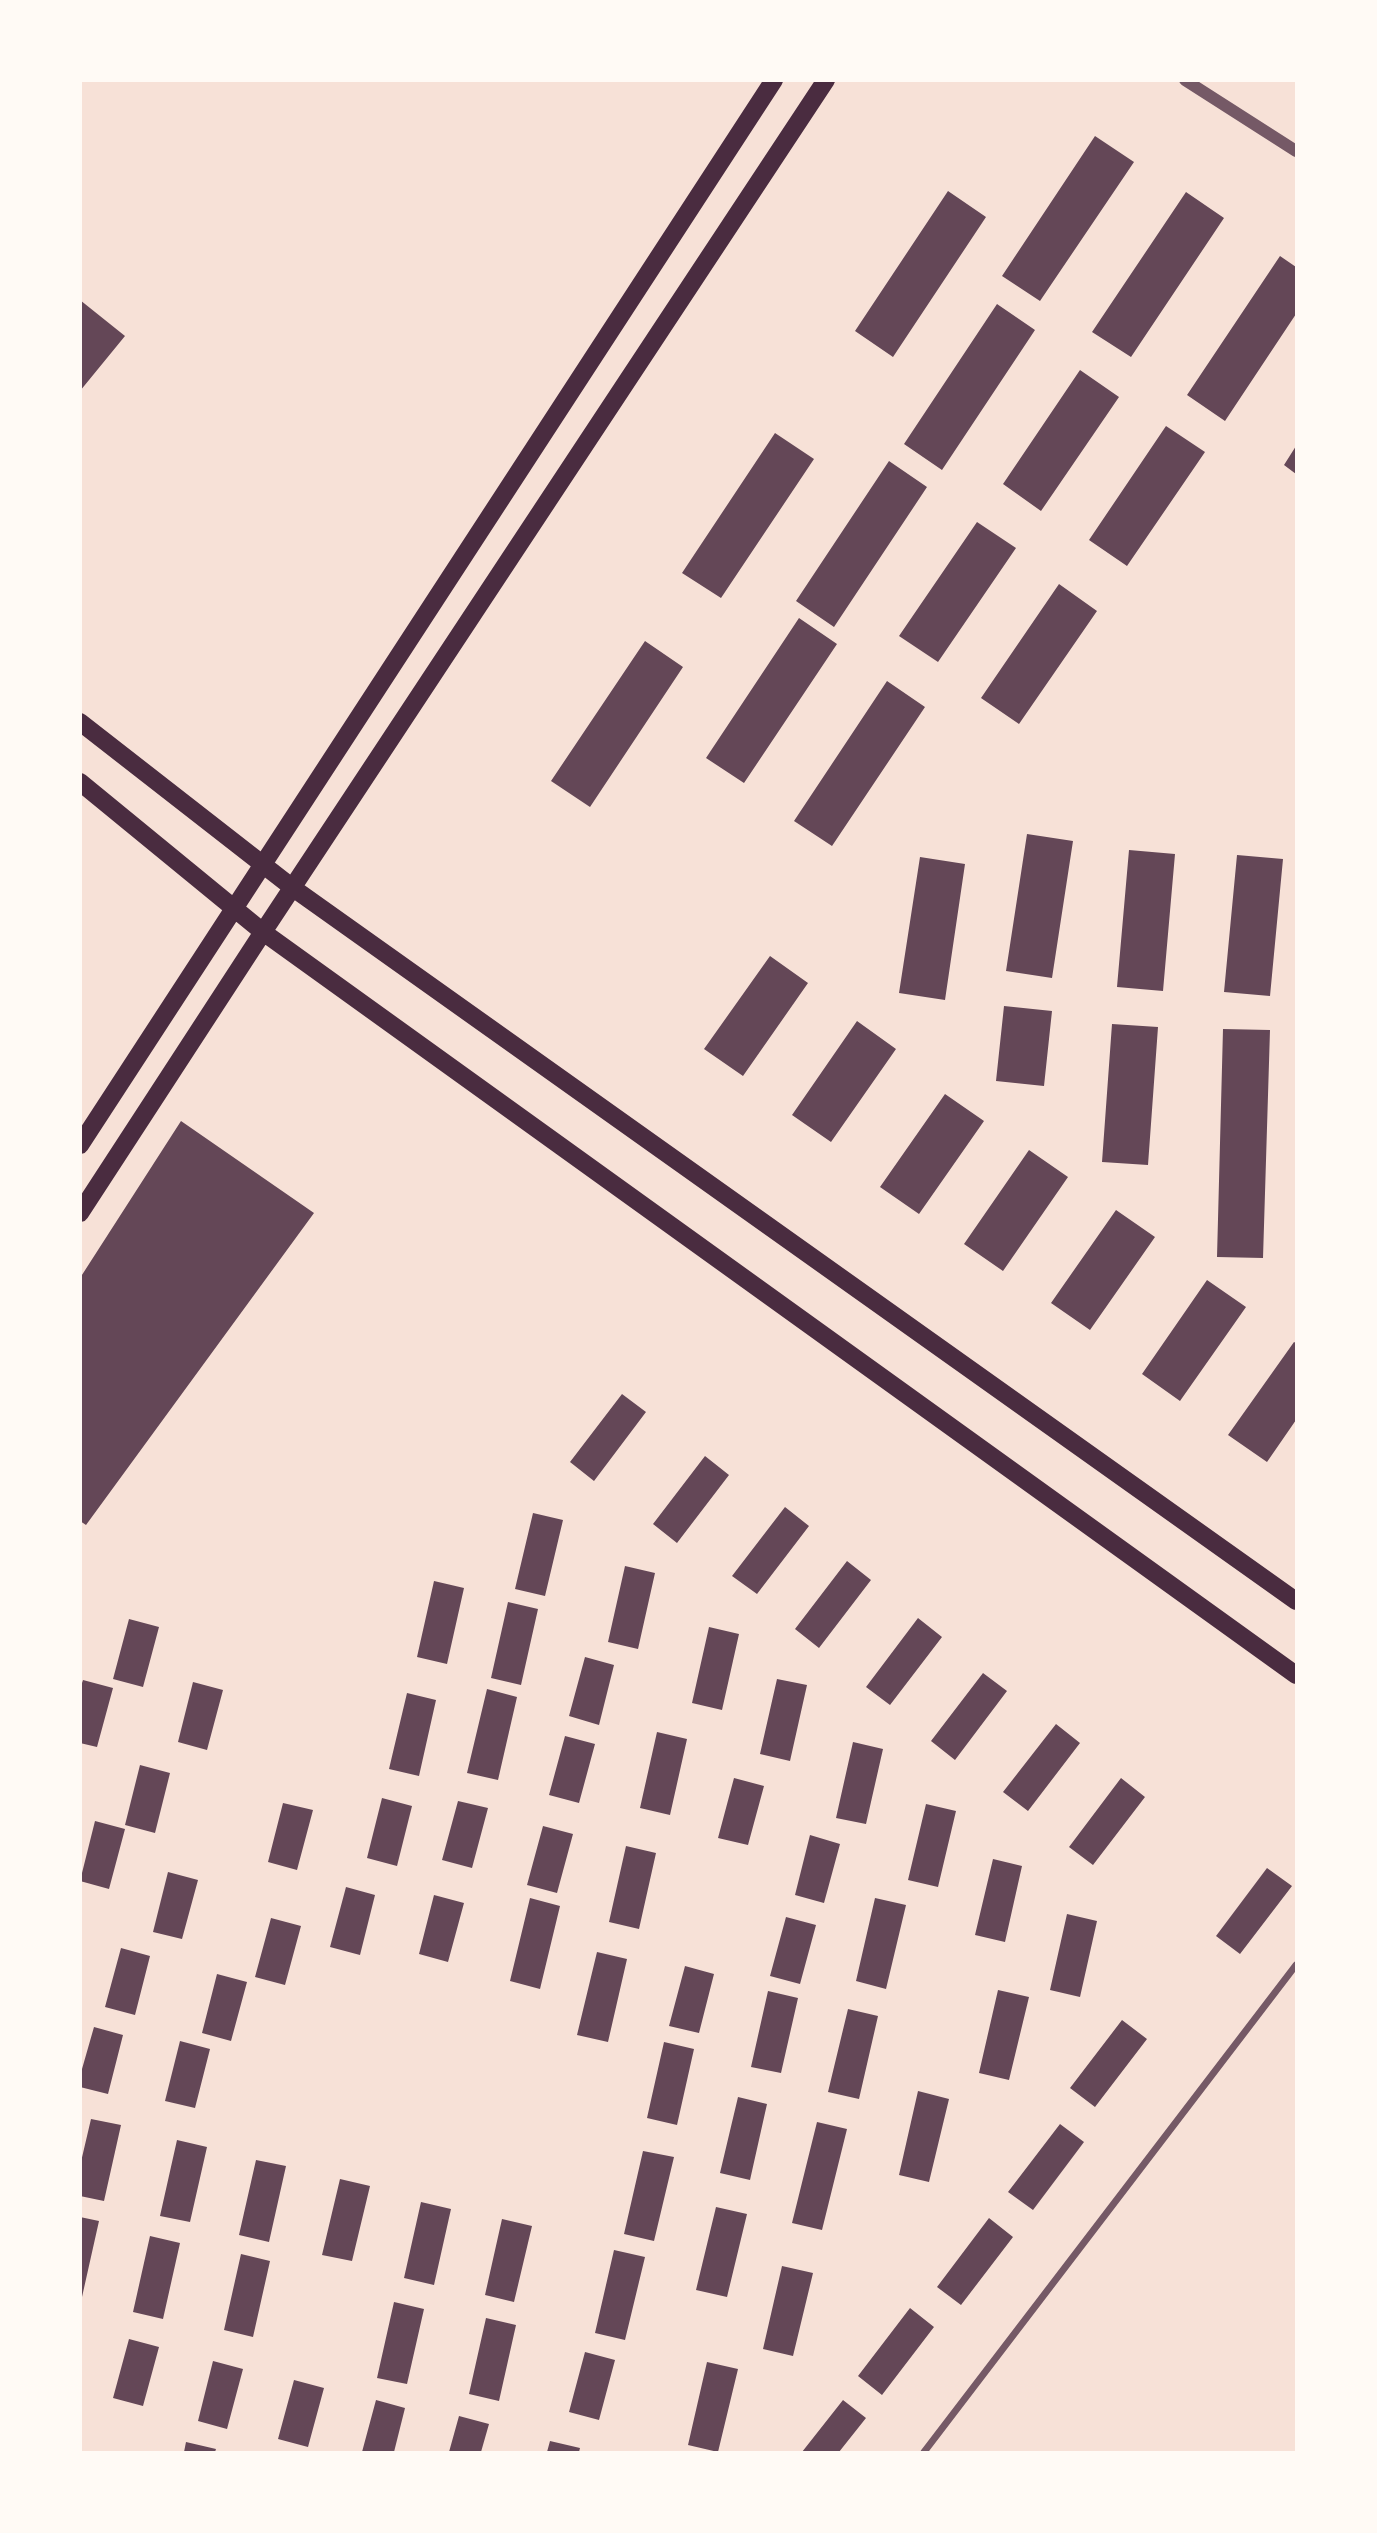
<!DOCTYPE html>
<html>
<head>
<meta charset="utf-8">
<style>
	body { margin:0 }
	#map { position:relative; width:1377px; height:2533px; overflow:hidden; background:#f7e1d7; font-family:"Alegreya Sans",sans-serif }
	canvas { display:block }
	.frame { position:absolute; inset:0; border:82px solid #fffaf5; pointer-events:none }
</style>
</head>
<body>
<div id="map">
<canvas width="1377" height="2533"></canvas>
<div class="frame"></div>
</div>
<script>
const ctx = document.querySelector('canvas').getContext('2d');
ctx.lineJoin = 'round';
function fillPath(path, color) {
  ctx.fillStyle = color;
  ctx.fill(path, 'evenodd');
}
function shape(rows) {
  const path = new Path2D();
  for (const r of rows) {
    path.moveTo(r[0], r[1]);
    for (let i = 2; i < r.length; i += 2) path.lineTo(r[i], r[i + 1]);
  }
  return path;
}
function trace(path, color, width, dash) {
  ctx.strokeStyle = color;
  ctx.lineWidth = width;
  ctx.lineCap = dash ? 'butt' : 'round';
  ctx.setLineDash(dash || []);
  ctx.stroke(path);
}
fillPath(shape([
	[1095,136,1134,162,1040,301,1002,276],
	[948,191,986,217,893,357,855,331],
	[1186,192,1224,218,1131,357,1092,332],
	[1280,256,1296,267,1296,314,1225,421,1187,395],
	[80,300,125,336,80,391],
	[997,304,1035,330,942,470,904,444],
	[1080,370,1119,397,1041,511,1003,484],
	[1166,426,1205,452,1127,566,1089,540],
	[775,433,814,459,721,598,682,573],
	[1296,446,1296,474,1284,465],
	[889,461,927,487,834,627,796,601],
	[977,522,1016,548,938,662,899,636],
	[1059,584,1097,611,1019,724,981,698],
	[799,618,837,644,744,783,706,758],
	[645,641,683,667,590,807,551,781],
	[887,681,925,707,832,846,794,821],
	[1027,834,1073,841,1052,978,1006,971],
	[1129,850,1175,854,1163,991,1117,987],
	[1237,855,1283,859,1270,996,1224,992],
	[920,857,965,864,945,1000,899,993],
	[770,956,808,983,743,1076,704,1049],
	[1004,1006,1052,1011,1044,1086,996,1081],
	[857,1021,896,1049,831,1142,792,1115],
	[1112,1024,1158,1027,1148,1165,1102,1162],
	[1223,1029,1270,1030,1263,1258,1217,1257],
	[945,1094,984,1121,919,1214,880,1187],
	[181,1121,314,1213,86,1525,80,1521,80,1278],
	[1029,1150,1068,1177,1003,1271,964,1244],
	[1116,1210,1155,1237,1090,1330,1051,1303],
	[1207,1280,1246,1307,1180,1401,1142,1374],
	[1294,1342,1296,1343,1296,1420,1267,1462,1228,1435],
	[622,1394,646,1412,594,1481,570,1462],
	[705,1456,729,1475,677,1543,653,1524],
	[785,1507,809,1526,757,1594,732,1576],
	[533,1513,563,1520,545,1596,515,1589],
	[847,1561,871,1580,819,1648,795,1629],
	[625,1566,655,1573,638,1649,608,1642],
	[434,1581,464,1588,447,1664,417,1657],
	[508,1602,538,1609,521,1685,491,1678],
	[918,1618,942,1637,890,1705,866,1687],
	[129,1619,159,1627,143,1687,113,1679],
	[709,1627,739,1634,722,1710,692,1703],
	[585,1657,614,1665,599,1725,569,1716],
	[983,1673,1007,1691,955,1760,931,1741],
	[777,1679,807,1685,790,1761,760,1754],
	[83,1680,113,1688,97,1747,80,1743,80,1689],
	[193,1682,223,1690,207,1750,178,1742],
	[487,1689,517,1697,498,1780,467,1773],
	[407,1693,436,1700,419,1776,389,1769],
	[1056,1724,1080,1743,1028,1811,1003,1792],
	[657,1732,687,1739,670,1815,640,1808],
	[565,1736,595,1744,579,1803,549,1795],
	[853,1742,883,1749,866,1824,836,1818],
	[140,1765,170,1773,155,1833,125,1825],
	[734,1778,764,1786,748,1845,718,1838],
	[1121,1778,1145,1797,1093,1865,1069,1847],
	[382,1798,412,1806,397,1866,367,1858],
	[458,1801,488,1808,472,1868,442,1860],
	[283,1803,313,1810,297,1870,268,1862],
	[926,1804,956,1811,938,1887,908,1880],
	[95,1821,125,1829,109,1889,80,1881],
	[543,1826,573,1834,557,1893,527,1885],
	[810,1835,840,1844,824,1903,795,1895],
	[626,1846,656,1853,639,1929,609,1922],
	[993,1859,1022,1866,1005,1942,975,1935],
	[1267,1868,1292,1886,1240,1954,1216,1936],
	[168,1872,198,1880,182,1939,153,1932],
	[346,1887,375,1895,360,1955,330,1947],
	[434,1895,464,1903,448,1962,419,1954],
	[530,1898,560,1906,540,1989,510,1981],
	[875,1898,906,1905,886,1989,856,1981],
	[1067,1914,1097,1921,1080,1997,1050,1990],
	[786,1917,816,1925,800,1984,770,1976],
	[271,1918,301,1926,285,1985,255,1977],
	[121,1948,150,1956,135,2015,105,2007],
	[597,1952,627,1959,608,2042,577,2035],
	[685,1966,714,1974,699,2033,669,2026],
	[217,1974,247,1982,231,2041,202,2033],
	[998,1990,1029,1997,1009,2080,979,2073],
	[768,1991,798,1998,781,2073,751,2067],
	[848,2009,878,2016,859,2099,828,2092],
	[1122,2020,1147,2039,1095,2107,1070,2088],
	[94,2027,123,2035,108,2094,80,2087,80,2076],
	[180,2041,210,2049,195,2108,165,2101],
	[664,2042,694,2049,677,2125,647,2118],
	[918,2091,949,2099,929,2182,899,2175],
	[738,2097,767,2104,750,2180,720,2173],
	[91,2119,121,2125,104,2201,80,2196,80,2166],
	[817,2122,847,2129,822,2230,792,2223],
	[1060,2124,1084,2142,1033,2210,1008,2192],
	[177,2140,207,2147,190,2222,160,2216],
	[643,2151,674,2157,654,2241,624,2234],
	[256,2160,286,2166,269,2242,239,2235],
	[340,2179,370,2186,352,2261,322,2255],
	[421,2202,451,2209,434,2285,404,2278],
	[716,2207,747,2214,727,2297,696,2290],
	[80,2217,99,2221,82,2297,80,2297],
	[989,2218,1013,2237,961,2305,937,2287],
	[502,2219,532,2226,514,2302,485,2295],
	[150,2236,180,2243,163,2319,133,2312],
	[614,2250,645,2257,625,2340,595,2333],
	[241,2254,270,2261,253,2337,224,2330],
	[782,2266,813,2273,793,2356,763,2349],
	[394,2302,424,2309,407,2384,377,2378],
	[910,2308,934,2327,882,2395,858,2376],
	[486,2318,516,2325,499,2401,469,2394],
	[129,2339,159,2347,143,2406,113,2398],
	[585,2352,615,2360,599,2420,569,2412],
	[213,2361,243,2369,227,2429,198,2421],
	[707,2362,738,2369,718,2452,688,2445],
	[294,2380,324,2388,308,2447,278,2439],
	[376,2400,405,2408,394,2452,362,2452],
	[843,2400,866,2418,839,2452,802,2452],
	[459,2416,489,2424,481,2452,449,2452],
	[550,2441,580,2448,579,2452,547,2452],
	[186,2442,216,2449,215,2452,184,2452]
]), '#644757');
trace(shape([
	[924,2452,1296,1965]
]), '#755966', 7);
trace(shape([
	[1185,80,1296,151]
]), '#755966', 12);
trace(shape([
	[80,722,293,888,1296,1601],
	[80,782,263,932,1296,1675],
	[80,1145,774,80],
	[80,1213,263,932,826,80]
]), '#4a2c40', 18);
</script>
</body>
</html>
